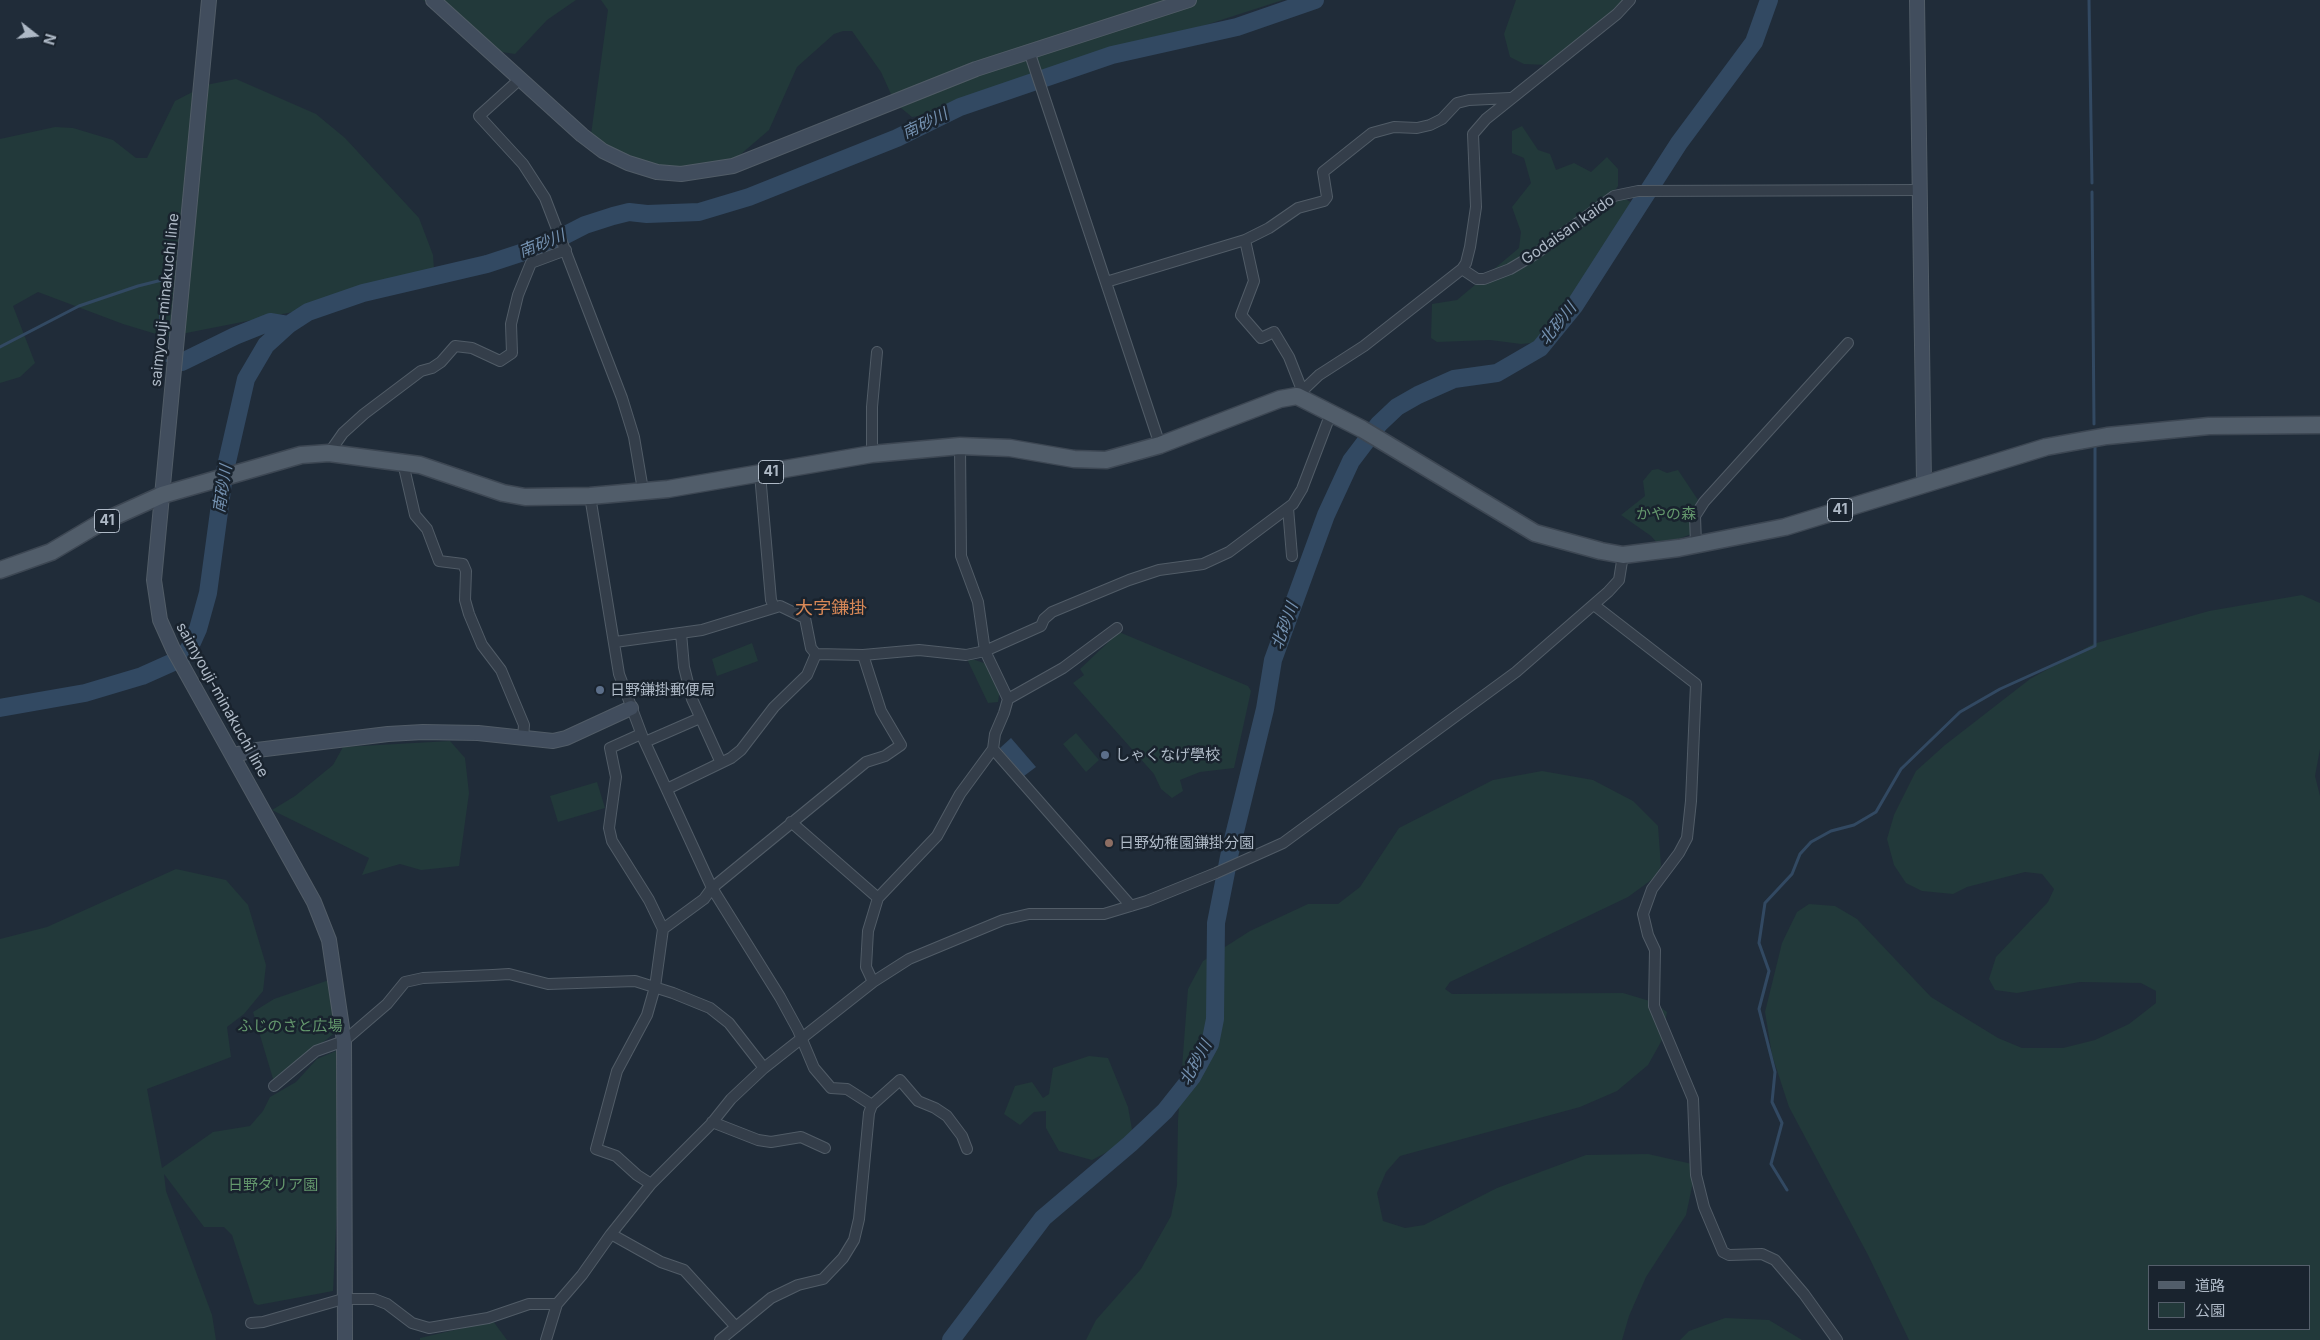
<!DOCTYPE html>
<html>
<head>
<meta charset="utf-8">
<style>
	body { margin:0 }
	#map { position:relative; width:2320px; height:1340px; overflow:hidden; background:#202c39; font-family:Inter,"Noto Sans JP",sans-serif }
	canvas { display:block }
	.legend { position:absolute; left:2148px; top:1265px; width:162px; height:65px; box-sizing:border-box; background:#19232e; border:1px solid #555f6b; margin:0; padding:6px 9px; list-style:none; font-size:15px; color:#aeb9c6 }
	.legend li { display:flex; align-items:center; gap:10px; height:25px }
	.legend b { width:25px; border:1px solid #555f6b }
	.north { position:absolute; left:10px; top:10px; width:50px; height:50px; -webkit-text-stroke:4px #19232e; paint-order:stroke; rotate:106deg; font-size:14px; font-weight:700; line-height:20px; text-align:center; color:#aeb9c6 }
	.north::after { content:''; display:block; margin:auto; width:18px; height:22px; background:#aeb9c6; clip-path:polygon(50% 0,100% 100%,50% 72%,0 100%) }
</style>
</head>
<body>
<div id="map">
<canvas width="2320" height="1340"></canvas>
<ul class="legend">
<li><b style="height:6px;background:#515d6a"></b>道路</li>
<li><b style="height:14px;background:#22393a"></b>公園</li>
</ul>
<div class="north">N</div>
</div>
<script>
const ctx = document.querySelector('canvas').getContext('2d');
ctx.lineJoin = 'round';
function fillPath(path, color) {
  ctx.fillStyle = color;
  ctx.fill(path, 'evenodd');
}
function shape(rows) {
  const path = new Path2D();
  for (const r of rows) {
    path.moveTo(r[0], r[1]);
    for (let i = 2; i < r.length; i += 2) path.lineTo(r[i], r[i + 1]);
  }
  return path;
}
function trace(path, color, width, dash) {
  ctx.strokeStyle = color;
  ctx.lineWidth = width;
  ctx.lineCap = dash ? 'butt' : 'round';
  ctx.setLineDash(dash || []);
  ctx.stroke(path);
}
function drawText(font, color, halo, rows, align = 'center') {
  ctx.font = font + ' Inter,"Noto Sans JP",sans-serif';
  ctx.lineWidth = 5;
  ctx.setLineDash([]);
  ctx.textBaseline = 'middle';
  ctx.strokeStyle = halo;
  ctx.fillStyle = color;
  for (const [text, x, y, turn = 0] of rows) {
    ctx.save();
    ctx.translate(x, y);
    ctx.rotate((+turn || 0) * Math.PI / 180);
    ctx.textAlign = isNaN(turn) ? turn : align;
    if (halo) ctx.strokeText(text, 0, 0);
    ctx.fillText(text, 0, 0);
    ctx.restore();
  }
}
fillPath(shape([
	[423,0,576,0,547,20,515,54,488,50,451,17],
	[601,0,1283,0,927,115,912,117,895,103,881,72,852,31,843,31,834,34,797,67,769,130,734,160,698,173,631,165,590,142,608,10],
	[1516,0,1627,0,1548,65,1524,64,1510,57,1504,34],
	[236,79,316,114,345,138,419,218,433,255,435,284,166,337,123,324,38,292,13,306,35,363,20,377,0,383,0,139,55,127,73,128,113,140,136,158,147,158,175,101,206,85],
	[1522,126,1538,150,1550,154,1556,170,1574,163,1591,172,1607,157,1618,169,1618,186,1614,192,1632,203,1580,293,1542,342,1521,344,1490,340,1437,342,1431,338,1432,304,1457,300,1519,248,1521,232,1512,207,1531,183,1524,158,1512,153,1512,131],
	[1658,469,1667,473,1678,470,1698,500,1693,517,1694,533,1660,546,1651,536,1621,515,1645,496,1643,481,1652,470],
	[2302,595,2320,603,2320,749,2315,776,2320,796,2320,1340,1909,1340,1868,1255,1789,1107,1772,1055,1765,1012,1782,943,1797,912,1809,904,1835,906,1857,919,1931,997,1998,1038,2022,1048,2063,1048,2095,1040,2129,1024,2156,1003,2156,991,2141,983,2080,982,2017,993,1995,990,1989,979,1996,957,2048,902,2054,889,2042,874,2025,872,1967,887,1953,894,1922,891,1906,883,1894,865,1887,839,1894,815,1916,771,1945,745,2030,679,2093,644,2209,611],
	[2149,1266,2309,1266,2309,1329,2149,1329],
	[1119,632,1248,686,1251,691,1234,768,1200,772,1180,780,1183,791,1172,798,1161,789,1154,774,1073,683,1084,675,1080,669],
	[752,643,758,661,717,676,712,659],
	[966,657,987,664,1000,689,998,702,988,703],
	[1076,733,1099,760,1086,772,1063,744],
	[450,741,465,758,469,793,459,866,421,870,400,864,362,875,369,858,272,810,295,796,333,765,343,747],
	[1542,771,1593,780,1633,801,1658,826,1661,866,1654,878,1628,897,1450,982,1445,989,1452,994,1623,993,1653,1002,1667,1012,1662,1040,1648,1065,1617,1091,1580,1107,1400,1156,1386,1172,1377,1193,1383,1221,1405,1228,1424,1225,1497,1188,1586,1155,1648,1154,1692,1164,1693,1182,1686,1215,1646,1277,1629,1316,1622,1340,1086,1340,1096,1320,1141,1269,1171,1216,1177,1185,1178,1120,1188,989,1203,961,1250,931,1308,904,1338,904,1360,887,1399,828,1493,780],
	[597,782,605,808,558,822,550,796],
	[176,869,226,880,248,905,266,965,263,991,244,1014,227,1027,231,1057,147,1089,162,1168,213,1132,250,1126,263,1111,270,1097,296,1082,317,1059,336,1051,337,1208,333,1291,258,1305,254,1303,232,1235,224,1227,204,1227,164,1174,166,1191,212,1315,216,1340,0,1340,0,939,47,927],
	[329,980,337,1031,274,1082,253,1012,274,999],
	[1089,1056,1108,1058,1128,1107,1133,1135,1121,1145,1092,1160,1059,1151,1046,1128,1046,1111,1034,1112,1020,1125,1004,1114,1015,1086,1032,1082,1043,1098,1049,1094,1053,1068],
	[1725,1318,1769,1320,1802,1340,1680,1340,1689,1331],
	[493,1321,507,1340,420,1340,420,1338]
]), '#22393a');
fillPath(shape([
	[1011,738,1036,767,1024,776,1000,748]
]), '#324962');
trace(shape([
	[2089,0,2092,183],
	[2092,192,2094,424],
	[162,295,158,360,172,361],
	[0,347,79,306,138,286,162,280,163,283],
	[1787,1190,1771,1164,1782,1123,1772,1102,1775,1072,1759,1009,1769,971,1759,943,1765,903,1792,874,1800,854,1811,842,1831,831,1854,825,1876,812,1901,769,1960,712,2000,689,2095,646,2095,447]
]), '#324962', 3);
trace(shape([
	[182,362,235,336,270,322,288,325],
	[0,708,85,693,142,676,180,659,189,649,198,629,208,593,224,475,246,379,266,345,288,325,308,312,363,293,487,264,548,244,585,225,613,216,629,212,647,214,699,212,749,197,897,138,960,107,1112,55,1237,27,1315,0],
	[951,1340,1043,1218,1130,1144,1165,1111,1192,1077,1210,1044,1215,1019,1216,923,1230,852,1265,709,1273,660,1326,515,1351,461,1379,424,1397,407,1418,395,1454,379,1497,373,1540,348,1575,305,1679,143,1754,42,1769,0]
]), '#324962', 18);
const street = shape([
	[1029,51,1160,445],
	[520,79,479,116,523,164,545,198,622,398,634,437,643,490],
	[1245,240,1254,281,1241,315,1261,338,1274,332,1289,357,1302,390],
	[1462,269,1466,263,1470,247,1476,207,1473,134,1486,119,1617,14,1630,0],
	[1106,282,1245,240,1269,228,1298,208,1324,201,1327,197,1323,172,1372,133,1394,127,1417,128,1430,125,1442,119,1457,103,1469,100,1510,98],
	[1297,396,1319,375,1364,346,1462,269,1477,279,1484,279,1510,269,1537,253,1614,196,1638,191,1919,190],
	[329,453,343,433,364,414,421,371,432,368,441,362,455,346,472,348,500,361,512,353,511,324,518,295,531,263,566,250],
	[872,454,872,407,877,352],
	[403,463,415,515,427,529,439,561,463,564,466,571,465,600,469,614,482,645,501,670,524,725,523,738],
	[760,474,771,600,774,607],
	[590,496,619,674,643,738,712,888,780,997,798,1030,814,1068,831,1088,847,1089,872,1105],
	[1288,508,1292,556],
	[1696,544,1695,516,1704,502,1848,343],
	[1594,605,1696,684,1691,801,1687,838,1679,853,1652,889,1643,914,1648,935,1655,950,1654,1006,1693,1099,1696,1175,1704,1207,1723,1252,1729,1255,1762,1254,1775,1260,1804,1294,1837,1340],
	[681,633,684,667,692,699,721,763],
	[615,642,702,630,780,606,805,618,811,648,816,654],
	[816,654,863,655,919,650,966,655,985,651,1041,626,1044,619,1052,612,1129,580,1159,570,1203,564,1229,552,1293,504,1302,489,1331,413],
	[1008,699,1063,668,1117,628],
	[641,734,610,748,616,777,609,828,612,841,649,900,663,929],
	[645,742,700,718],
	[993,749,1131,906],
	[667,789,731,758,741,750,774,707,807,675,816,654],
	[791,822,878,898],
	[873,982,866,967,868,931,878,898,937,836,960,794,993,749,995,734,1004,713,1008,699,985,651,978,602,961,556,960,446],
	[274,1086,316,1051,344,1041,387,1004,405,982,423,978,493,975,509,974,548,984,635,981,673,993,710,1008,729,1023,764,1068],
	[712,1122,758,1140,771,1142,801,1137,825,1148],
	[651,1184,637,1175,616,1156,596,1149,617,1071,647,1015,655,987,663,929,704,899,712,888,866,762,885,756,901,745,881,711,863,655],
	[611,1234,661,1262,684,1270,736,1327],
	[251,1323,263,1322,343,1299,374,1299,387,1304,412,1323,429,1328,488,1318,529,1304,557,1304],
	[546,1340,557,1304,582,1275,611,1234,651,1184,711,1124,731,1099,764,1068,873,982,909,959,1003,920,1029,914,1104,914,1147,901,1216,873,1283,843,1516,672,1608,592,1619,580,1623,555],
	[720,1340,771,1298,798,1285,823,1279,843,1258,854,1240,859,1219,869,1113,872,1105,900,1080,918,1101,935,1108,947,1116,962,1136,967,1149]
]);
const secondary = shape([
	[209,0,154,580,160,620,173,649,314,902,329,940,344,1041,345,1340],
	[433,0,582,135,603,151,628,163,657,172,681,174,733,166,976,69,1189,0],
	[1917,0,1924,483],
	[233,755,257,750,388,734,423,732,478,733,553,741,566,738,631,708]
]);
const primary = shape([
	[0,570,51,552,100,523,162,495,301,455,329,453,420,465,503,493,525,497,590,496,668,489,872,454,960,446,1010,448,1074,459,1106,460,1160,445,1280,399,1297,396,1362,429,1535,533,1601,551,1623,555,1679,548,1785,527,2046,447,2107,436,2209,426,2320,425]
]);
trace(street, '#515c67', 12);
trace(secondary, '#515c67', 16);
trace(primary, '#3d4753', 19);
trace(street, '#343e4a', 10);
trace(secondary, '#414d5d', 14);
trace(primary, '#515d6a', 16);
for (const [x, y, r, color] of [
	[600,690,5,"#5c6f8a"],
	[1105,755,5,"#5c6f8a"],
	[1109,843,5,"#8d6e63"]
]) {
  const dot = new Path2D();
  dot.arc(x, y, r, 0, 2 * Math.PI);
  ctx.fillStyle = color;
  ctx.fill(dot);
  trace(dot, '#19232e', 2);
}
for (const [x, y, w] of [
	[771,472,25],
	[1840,510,25],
	[107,521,25]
]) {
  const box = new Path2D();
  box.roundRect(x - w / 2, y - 11.5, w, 23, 4);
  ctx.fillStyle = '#19232e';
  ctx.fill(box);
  trace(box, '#aeb9c6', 1);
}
drawText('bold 14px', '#aeb9c6', null, [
	["41",771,472],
	["41",1840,510],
	["41",107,521]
]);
drawText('15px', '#aeb9c6', '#19232e', [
	["Godaisan kaido",1568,230,-35],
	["saimyouji-minakuchi line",165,300,-84],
	["saimyouji-minakuchi line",222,700,61]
]);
drawText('15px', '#64986d', '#19232e', [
	["かやの森",1666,514],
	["ふじのさと広場",290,1026],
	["日野ダリア園",273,1185]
]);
drawText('15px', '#aeb9c6', '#19232e', [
	["日野鎌掛郵便局",610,690],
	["しゃくなげ學校",1115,755],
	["日野幼稚園鎌掛分園",1119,843]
], 'left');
drawText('italic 16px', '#7491b0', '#19232e', [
	["南砂川",925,124,-26],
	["南砂川",542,244,-22],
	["北砂川",1558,324,-51],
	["南砂川",223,489,-81],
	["北砂川",1285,626,-70],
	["北砂川",1196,1063,-61]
]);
drawText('18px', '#d88857', '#19232e', [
	["大字鎌掛",831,609]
]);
</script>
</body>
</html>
